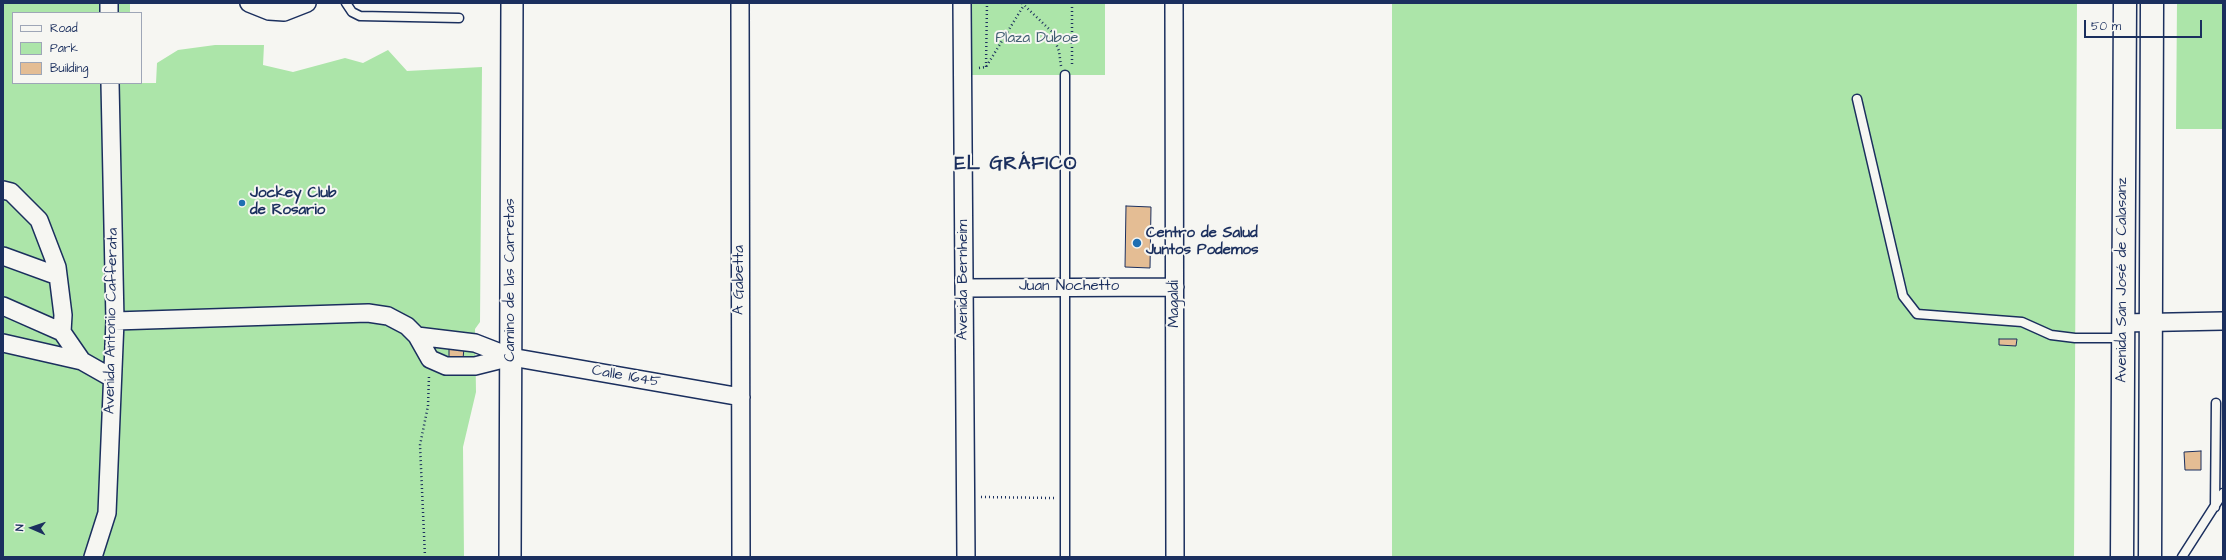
<!DOCTYPE html>
<html>
<head>
<meta charset="utf-8">
<style>
	body { margin:0 }
	#map { position:relative; width:2226px; height:560px; overflow:hidden; background:#f6f6f2; font-family:"Architects Daughter",sans-serif }
	canvas { display:block }
	.frame { position:absolute; inset:0; border:4px solid #1b2f5e; pointer-events:none }
	.legend { position:absolute; left:12px; top:12px; width:130px; height:72px; box-sizing:border-box; background:#f6f6f2; border:1px solid #9ea6b7; margin:0; padding:5px 7px; list-style:none; font-size:12px; color:#1b2f5e }
	.legend li { display:flex; align-items:center; gap:8px; height:20px }
	.legend b { width:20px; border:1px solid #9ea6b7 }
	.north { position:absolute; left:12px; top:508px; width:40px; height:40px; -webkit-text-stroke:3px #f6f6f2; paint-order:stroke; rotate:272deg; font-size:11px; font-weight:700; line-height:16px; text-align:center; color:#1b2f5e }
	.north::after { content:''; display:block; margin:auto; width:14px; height:18px; background:#1b2f5e; clip-path:polygon(50% 0,100% 100%,50% 72%,0 100%) }
	.scale { position:absolute; left:2084px; top:20px; width:118px; height:18px; box-sizing:border-box; border:2px solid #1b2f5e; border-top:0; padding-left:5px; font-size:12px; line-height:14px; white-space:nowrap; color:#1b2f5e; -webkit-text-stroke:3px #f6f6f2; paint-order:stroke }
</style>
</head>
<body>
<div id="map">
<canvas width="2226" height="560"></canvas>
<div class="frame"></div>
<ul class="legend">
<li><b style="height:5px;background:#f6f6f2"></b>Road</li>
<li><b style="height:11px;background:#ace5a9"></b>Park</li>
<li><b style="height:11px;background:#e4bd94"></b>Building</li>
</ul>
<div class="north">N</div>
<div class="scale">50 m</div>
</div>
<script>
const ctx = document.querySelector('canvas').getContext('2d');
ctx.lineJoin = 'round';
function fillPath(path, color) {
  ctx.fillStyle = color;
  ctx.fill(path, 'evenodd');
}
function shape(rows) {
  const path = new Path2D();
  for (const r of rows) {
    path.moveTo(r[0], r[1]);
    for (let i = 2; i < r.length; i += 2) path.lineTo(r[i], r[i + 1]);
  }
  return path;
}
function trace(path, color, width, dash) {
  ctx.strokeStyle = color;
  ctx.lineWidth = width;
  ctx.lineCap = dash ? 'butt' : 'round';
  ctx.setLineDash(dash || []);
  ctx.stroke(path);
}
function drawText(font, color, halo, rows, align = 'center') {
  ctx.font = font + ' "Architects Daughter",sans-serif';
  ctx.lineWidth = 4;
  ctx.setLineDash([]);
  ctx.textBaseline = 'middle';
  ctx.strokeStyle = halo;
  ctx.fillStyle = color;
  for (const [text, x, y, turn = 0] of rows) {
    ctx.save();
    ctx.translate(x, y);
    ctx.rotate((+turn || 0) * Math.PI / 180);
    ctx.textAlign = isNaN(turn) ? turn : align;
    if (halo) ctx.strokeText(text, 0, 0);
    ctx.fillText(text, 0, 0);
    ctx.restore();
  }
}
fillPath(shape([
	[3,3,130,3,130,13,13,13,13,83,156,83,157,63,178,50,215,45,264,45,263,65,293,72,345,58,363,63,388,50,407,71,482,67,480,322,475,329,476,392,463,447,464,557,3,557],
	[970,3,1105,3,1105,75,970,75],
	[1392,3,2077,3,2074,557,1392,557],
	[2177,3,2223,3,2223,129,2176,129]
]), '#ace5a9');
const building = shape([
	[1126,206,1151,207,1150,268,1125,267,1126,206],
	[1999,339,2017,339,2016,346,1999,345,1999,339],
	[449,347,464,348,463,359,449,359,449,347],
	[2201,451,2201,470,2185,470,2184,452,2201,451]
]);
fillPath(building, '#e4bd94');
trace(building, '#1b2f5e', 1);
const service = shape([
	[346,3,352,12,360,16,459,18],
	[1857,99,1903,296,1917,314,2022,322,2051,335,2075,338,2122,338],
	[2215,507,2216,403],
	[1065,557,1065,75],
	[2182,557,2223,493]
]);
const minor = shape([
	[109,3,109,13],
	[249,3,269,11,284,12,307,3],
	[740,3,741,557],
	[962,3,966,557],
	[1174,3,1175,557],
	[3,190,11,192,39,220,57,267,63,315,62,332],
	[3,256,58,276],
	[964,288,1175,287],
	[3,306,62,332,82,361,112,378],
	[115,321,368,313,388,316,407,326,417,336,430,359,446,366,475,366,511,357],
	[2123,323,2223,321],
	[417,336,475,343,511,357,741,397],
	[3,343,82,361],
	[93,557,107,513,115,321,110,83]
]);
const tertiary = shape([
	[510,557,512,3]
]);
const secondary = shape([
	[2122,557,2125,3],
	[2150,557,2152,3]
]);
trace(service, '#1b2f5e', 11);
trace(minor, '#1b2f5e', 20);
trace(tertiary, '#1b2f5e', 24);
trace(secondary, '#1b2f5e', 25);
trace(shape([
	[1022,3,1051,31,1059,51,1061,66],
	[1072,3,1072,66],
	[986,67,987,3],
	[979,68,986,67,1024,5],
	[981,497,1054,498],
	[425,557,420,445,428,406,429,376]
]), '#1b2f5e', 2.5, [1, 3]);
trace(service, '#f6f6f2', 8);
trace(minor, '#f6f6f2', 17);
trace(tertiary, '#f6f6f2', 21);
trace(secondary, '#f6f6f2', 22);
for (const [x, y, r, color] of [
	[242,203,4,"#1f6fb2"],
	[1137,243,5,"#1f6fb2"]
]) {
  const dot = new Path2D();
  dot.arc(x, y, r, 0, 2 * Math.PI);
  ctx.fillStyle = color;
  ctx.fill(dot);
  trace(dot, '#f6f6f2', 1.5);
}
drawText('15px', '#3f5c71', '#f6f6f2', [
	["Plaza Duboe",1037,39]
]);
drawText('bold 15px', '#1b2f5e', '#f6f6f2', [
	["Jockey Club",250,194],
	["de Rosario",250,211],
	["Centro de Salud",1146,234],
	["Juntos Podemos",1146,251]
], 'left');
drawText('15px', '#1b2f5e', '#f6f6f2', [
	["Camino de las Carretas",511,280,-90],
	["A Gabetta",740,280,-90],
	["Avenida Bernheim",964,280,-90],
	["Avenida San José de Calasanz",2123,280,-90],
	["Juan Nochetto",1069,287],
	["Magaldi",1175,304,-90],
	["Avenida Antonio Cafferata",112,321,-89],
	["Calle 1645",626,377,10]
]);
ctx.letterSpacing = '1px';
drawText('bold 19px', '#1b2f5e', '#f6f6f2', [
	["EL GRÁFICO",1016,165]
]);
ctx.letterSpacing = '0px';
</script>
</body>
</html>
